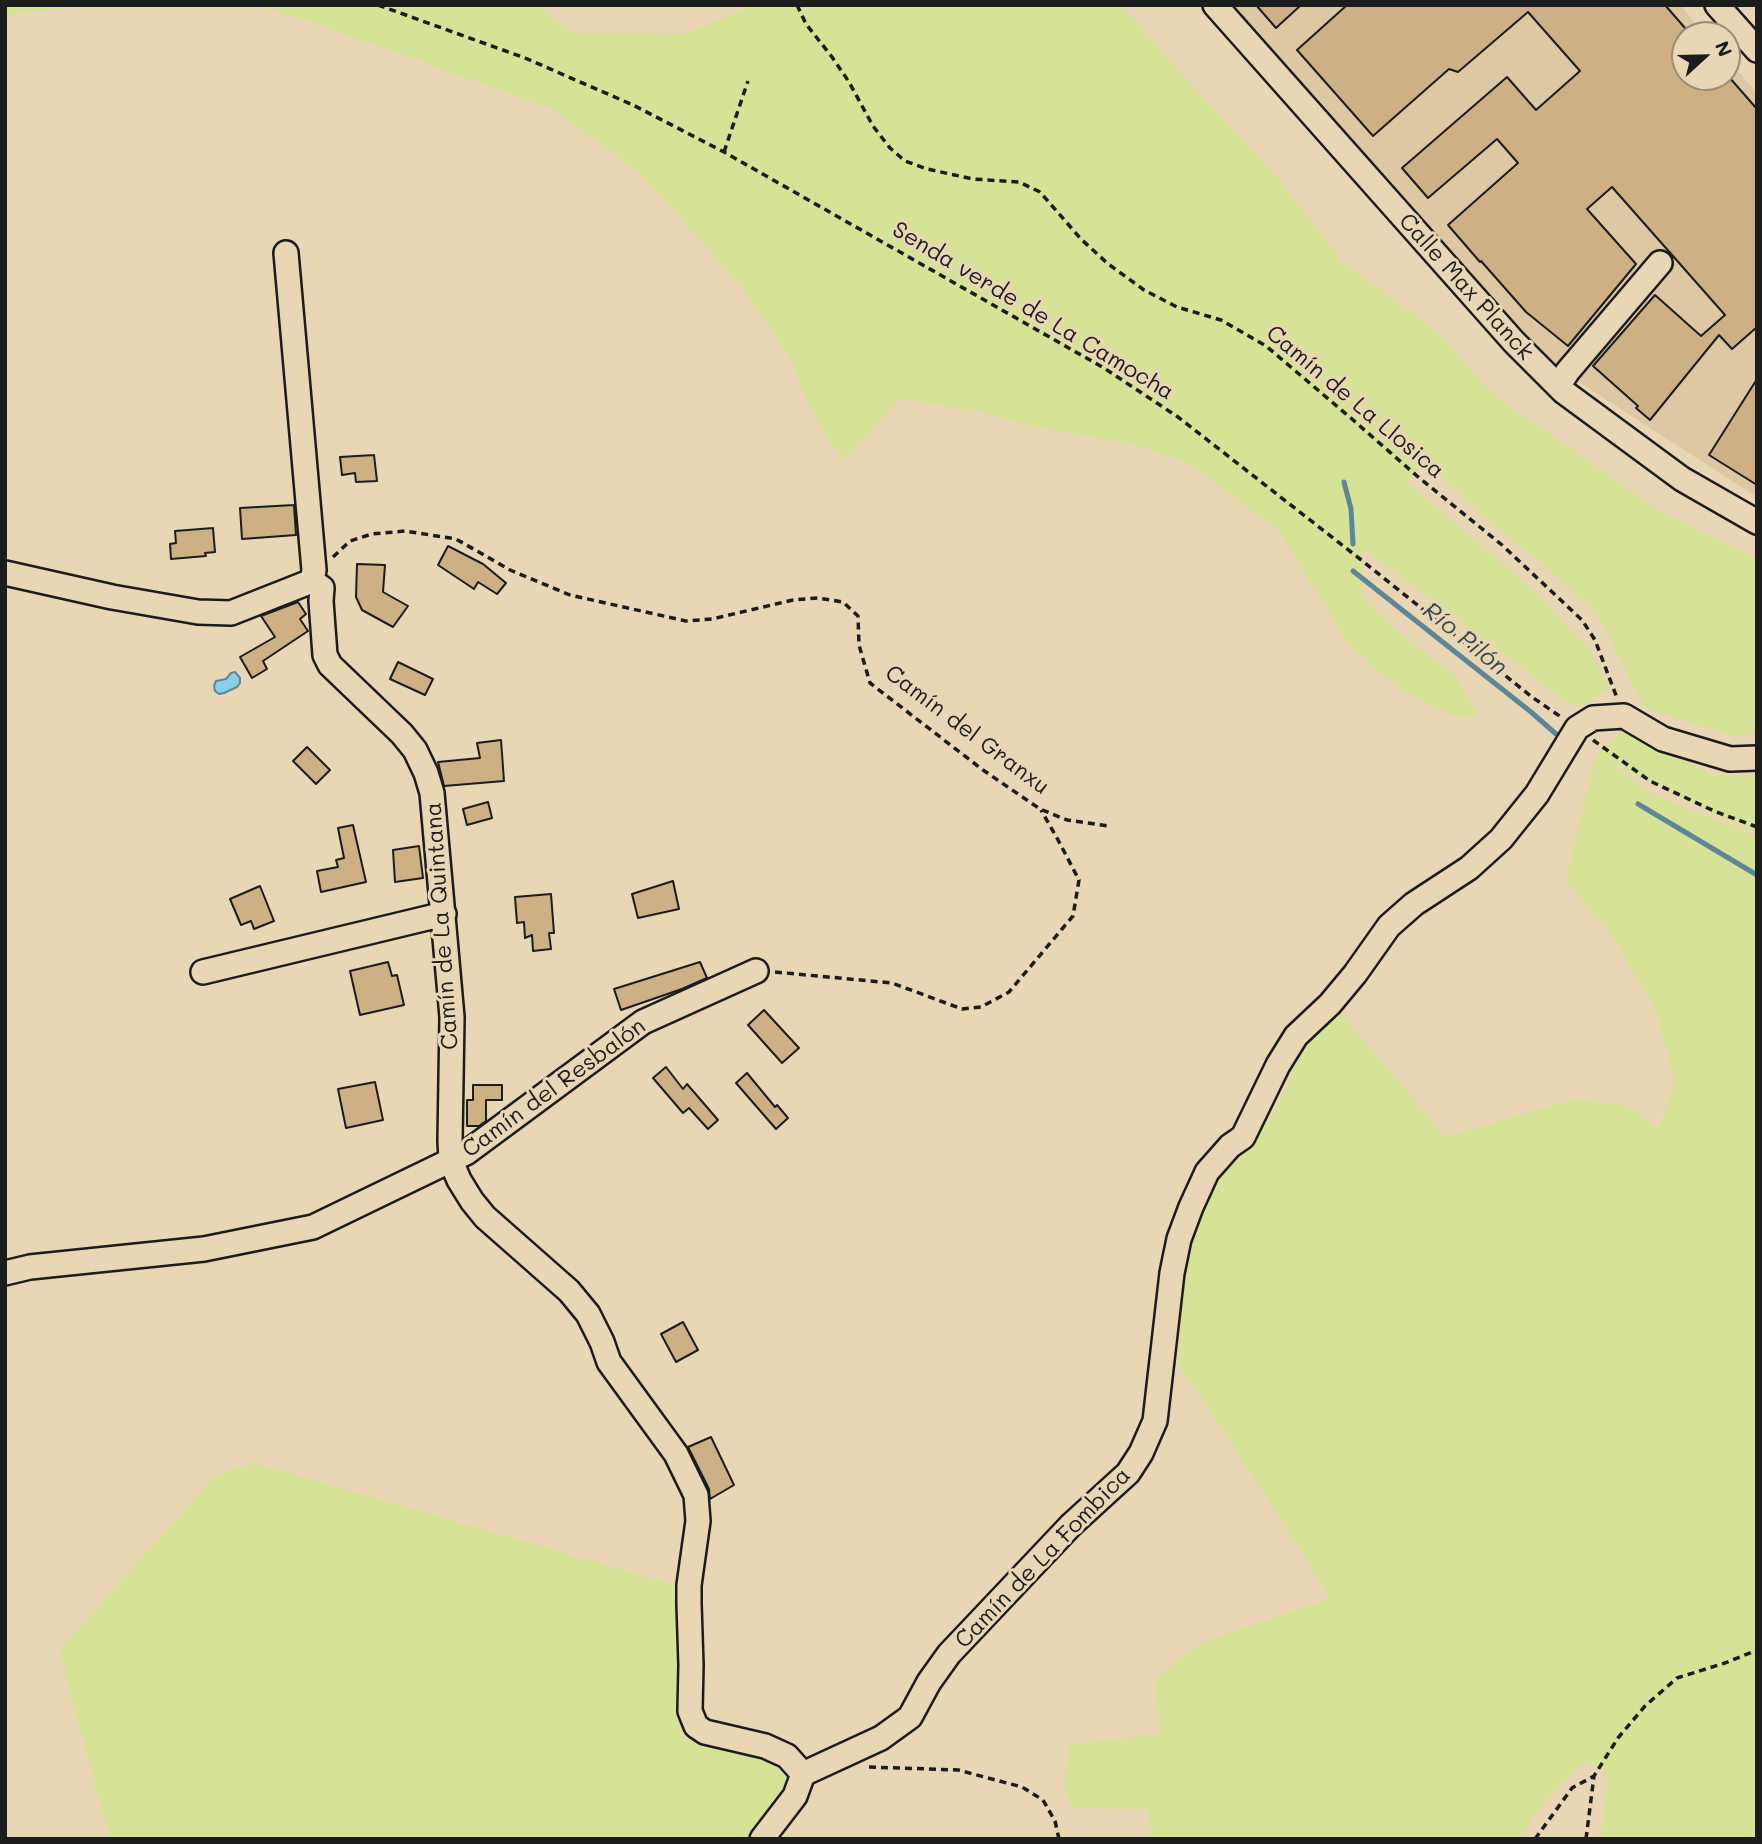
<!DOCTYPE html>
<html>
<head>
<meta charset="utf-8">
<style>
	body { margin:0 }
	#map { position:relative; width:1762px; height:1844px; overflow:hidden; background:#e9d6b4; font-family:Mali,sans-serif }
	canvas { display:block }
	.frame { position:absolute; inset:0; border:7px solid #1c1c1c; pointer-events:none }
	.north { position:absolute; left:1671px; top:21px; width:70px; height:70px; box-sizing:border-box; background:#e9d6b4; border:2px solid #978c77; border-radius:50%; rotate:68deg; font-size:19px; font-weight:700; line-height:28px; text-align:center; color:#1c1c1c }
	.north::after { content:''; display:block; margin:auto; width:24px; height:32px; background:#1c1c1c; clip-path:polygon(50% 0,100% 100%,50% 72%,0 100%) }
</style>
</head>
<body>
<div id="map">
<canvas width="1762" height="1844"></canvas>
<div class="frame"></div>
<div class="north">N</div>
</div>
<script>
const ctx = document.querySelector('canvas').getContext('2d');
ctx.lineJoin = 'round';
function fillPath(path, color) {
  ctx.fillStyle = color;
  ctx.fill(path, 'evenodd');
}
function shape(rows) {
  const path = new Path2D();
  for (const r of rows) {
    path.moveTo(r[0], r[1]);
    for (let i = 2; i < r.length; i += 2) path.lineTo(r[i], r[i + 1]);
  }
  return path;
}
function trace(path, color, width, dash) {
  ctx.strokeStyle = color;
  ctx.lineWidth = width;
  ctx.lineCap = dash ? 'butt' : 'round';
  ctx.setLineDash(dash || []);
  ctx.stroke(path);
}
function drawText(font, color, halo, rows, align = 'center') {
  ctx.font = font + ' Mali,sans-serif';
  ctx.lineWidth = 6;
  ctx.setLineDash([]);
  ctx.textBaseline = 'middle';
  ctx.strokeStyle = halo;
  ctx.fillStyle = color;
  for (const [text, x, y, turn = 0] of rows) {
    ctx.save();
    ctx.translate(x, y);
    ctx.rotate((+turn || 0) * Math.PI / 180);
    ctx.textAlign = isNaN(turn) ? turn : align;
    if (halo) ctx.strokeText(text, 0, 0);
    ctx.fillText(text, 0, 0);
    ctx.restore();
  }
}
fillPath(shape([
	[1234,5,1680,5,1706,35,1685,35,1685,77,1727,77,1727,59,1757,93,1757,497,1568,375,1516,324]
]), '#ddc8a3');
fillPath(shape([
	[5,5,92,5,5,15],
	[253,5,538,5,571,33,685,34,754,5,1119,5,1132,17,1188,81,1276,176,1344,264,1434,329,1491,393,1658,510,1757,559,1757,733,1734,736,1645,708,1598,614,1558,577,1490,521,1427,462,1406,481,1535,592,1591,652,1609,689,1581,707,1562,698,1363,548,1362,598,1400,634,1454,675,1479,717,1452,715,1401,689,1353,649,1277,529,1189,463,1130,443,1047,429,972,410,900,398,843,462,809,406,789,355,739,284,639,171,550,108,306,20],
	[1624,730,1713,775,1757,775,1757,834,1602,760,1657,796,1757,837,1757,1839,1601,1839,1609,1774,1585,1761,1552,1793,1533,1817,1520,1839,1152,1839,1148,1809,1072,1808,1064,1784,1069,1745,1162,1734,1154,1680,1199,1644,1331,1598,1205,1402,1179,1366,1181,1280,1205,1206,1231,1161,1271,1118,1289,1084,1297,1050,1340,1012,1445,1137,1575,1099,1628,1106,1659,1129,1675,1082,1656,1010,1611,933,1566,881,1595,756],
	[254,1463,678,1586,683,1627,677,1702,680,1735,689,1741,765,1758,792,1778,784,1796,749,1839,110,1839,59,1651,215,1476]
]), '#d6e396');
const water = shape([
	[235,672,240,678,240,683,237,687,224,693,219,694,215,691,214,686,216,681,226,679,231,673,235,672]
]);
fillPath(water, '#89cfea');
trace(water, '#5d8798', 2);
trace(shape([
	[1344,482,1351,509,1353,544],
	[1353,571,1531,712,1556,734],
	[1638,804,1757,875]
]), '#5d8798', 5);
const building = shape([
	[1256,5,1301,5,1276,28,1256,5],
	[1347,5,1665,5,1685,28,1685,77,1729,77,1757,109,1757,327,1732,349,1719,335,1650,420,1636,408,1638,406,1593,366,1655,295,1701,336,1725,315,1612,187,1587,209,1636,264,1568,346,1526,312,1481,261,1480,262,1448,225,1518,163,1497,139,1428,198,1402,168,1507,77,1536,110,1580,71,1528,12,1458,72,1449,69,1373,136,1297,50,1347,5],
	[1757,379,1757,485,1709,455,1757,379],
	[374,455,377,481,356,482,355,473,342,475,340,457,374,455],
	[294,505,296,535,242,539,240,508,294,505],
	[213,528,215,552,205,553,206,556,171,559,170,544,176,543,175,531,213,528],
	[448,546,483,564,506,583,497,594,478,582,474,589,438,565,448,546],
	[357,564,385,565,383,592,408,606,393,627,362,610,356,597,357,564],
	[298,602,306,614,300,619,308,631,263,661,267,669,252,678,240,657,275,637,261,616,298,602],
	[398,662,433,679,425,695,390,679,398,662],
	[501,740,504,781,444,786,438,762,480,758,477,743,501,740],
	[307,747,330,770,316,784,293,761,307,747],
	[488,802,492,818,467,825,463,809,488,802],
	[353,825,366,882,321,892,317,871,338,867,336,860,344,858,338,828,353,825],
	[419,846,423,878,395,882,393,850,419,846],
	[673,881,679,909,638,918,632,894,673,881],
	[260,886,274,921,254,929,251,921,241,925,230,899,260,886],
	[551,894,554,933,549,933,551,949,533,951,532,935,525,938,524,922,517,923,515,897,551,894],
	[388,962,392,976,397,975,404,1005,360,1015,350,971,388,962],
	[700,962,707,978,682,989,621,1010,614,989,700,962],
	[764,1010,799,1048,782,1063,748,1025,764,1010],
	[666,1067,683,1089,687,1084,718,1120,708,1129,689,1108,683,1113,653,1078,666,1067],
	[747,1073,775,1107,777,1105,788,1118,776,1129,736,1083,747,1073],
	[375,1082,383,1120,346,1128,338,1089,375,1082],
	[473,1085,502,1085,502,1100,486,1100,486,1121,479,1126,467,1126,467,1100,473,1100,473,1085],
	[683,1322,698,1350,676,1362,661,1334,683,1322],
	[711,1437,734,1485,710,1499,709,1489,688,1447,711,1437]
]);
fillPath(building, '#cdb185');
trace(building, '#1c1c1c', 2);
const minor = shape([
	[1215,5,1514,342,1564,392,1682,479,1757,522],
	[1717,5,1757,50],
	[286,253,314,570,312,581],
	[1558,386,1568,371,1660,263],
	[5,573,112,597,198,612,231,613,312,581,322,588,321,601,325,655,330,665,402,734,415,750,426,773,432,793,452,1017,450,1141,451,1161,459,1180,472,1201,485,1217,569,1291,588,1314,602,1342,609,1362,676,1454,696,1495,698,1521,689,1585,689,1604,691,1665,690,1711,696,1726,705,1732,765,1746,787,1756,803,1774],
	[203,972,444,914],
	[5,1273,30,1267,204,1249,313,1227,466,1153,643,1022,756,971],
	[803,1774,881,1738,910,1717,929,1682,949,1654,1071,1525,1128,1473,1141,1453,1155,1421,1172,1273,1179,1239,1191,1207,1207,1172,1230,1146,1243,1137,1278,1065,1296,1036,1330,1004,1355,974,1389,926,1414,904,1469,868,1501,839,1537,794,1577,728,1593,718,1624,716,1663,739,1730,759,1757,758],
	[762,1839,795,1796,803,1774]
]);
trace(minor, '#1c1c1c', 28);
trace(shape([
	[378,5,525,58,633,105,724,152,1104,368,1178,417,1360,559,1532,697,1561,717],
	[797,5,806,24,832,57,849,82,873,126,890,148,905,161,927,169,973,179,1019,182,1040,192,1081,239,1107,263,1144,290,1177,307,1221,320,1266,346,1352,419,1417,476,1502,545,1582,620,1595,640,1617,698],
	[724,152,748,81],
	[333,557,350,541,372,534,405,531,456,539,510,570,570,595,686,621,712,619,793,600,818,598,843,602,858,616,859,645,870,683,983,770,1040,809,1067,820,1109,826],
	[1593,740,1650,781,1714,811,1757,827],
	[775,972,892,983,962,1009,981,1007,1009,992,1073,916,1079,880,1057,838,1041,810],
	[869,1767,958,1770,1022,1787,1043,1800,1055,1821,1059,1839],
	[1535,1839,1572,1788,1594,1776],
	[1586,1839,1594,1776,1618,1738,1645,1706,1677,1678,1725,1663,1757,1650]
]), '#1c1c1c', 3.5, [7, 5]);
trace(minor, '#e9d6b4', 23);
drawText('23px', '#1c1c1c', '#e9d6b4', [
	["Calle Max Planck",1466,287,48],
	["Senda verde de La Camocha",1033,311,31],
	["Camín de La Llosica",1355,402,40],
	["Camín del Granxu",967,730,37],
	["Camín de La Quintana",442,926,-94],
	["Camín del Resbalón",554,1088,-36],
	["Camín de La Fombica",1043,1558,-46]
]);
drawText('italic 24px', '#374950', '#e9d6b4', [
	["Río Pilón",1465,639,39]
]);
</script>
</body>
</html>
